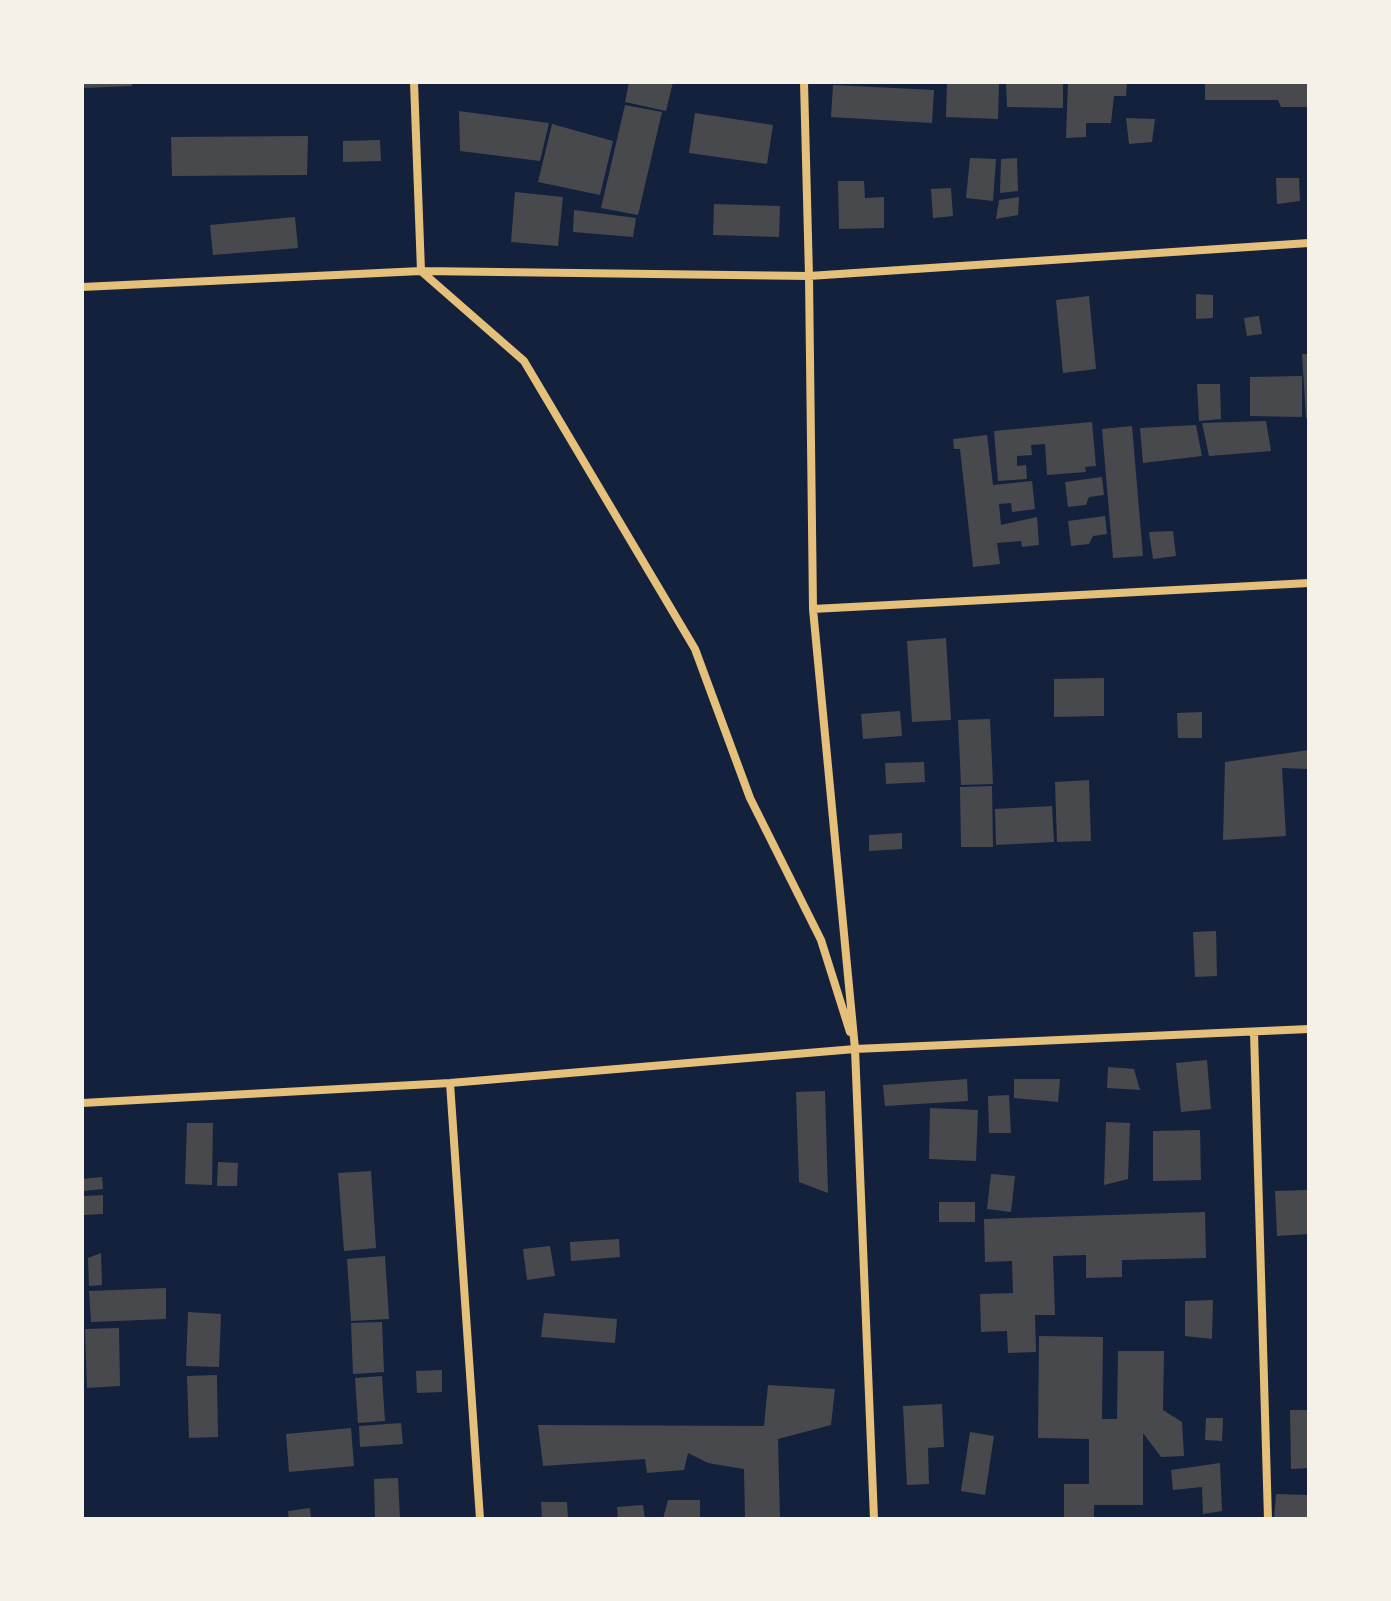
<!DOCTYPE html>
<html>
<head>
<meta charset="utf-8">
<style>
  body { margin:0 }
  #map { position:relative; width:1391px; height:1601px; overflow:hidden; background:#14213d; font-family:Poppins,sans-serif }
  canvas { display:block }
  .frame { position:absolute; inset:0; border:84px solid #f6f1e7; pointer-events:none }
</style>
</head>
<body>
<div id="map">
<canvas width="1391" height="1601"></canvas>
<div class="frame"></div>
</div>
<script>
const c = document.querySelector('canvas').getContext('2d');
c.lineJoin = 'round';
function paint(path, color) {
  c.fillStyle = color;
  c.fill(path, 'evenodd');
}
function strokePath(path, color, width, dash) {
  c.strokeStyle = color;
  c.lineWidth = width;
  c.lineCap = dash ? 'butt' : 'round';
  c.setLineDash(dash || []);
  c.stroke(path);
}
const building = new Path2D(`
  M82,82H132V86L82,88Z
  M629,82H673L666,111L625,102Z
  M1006,82H1063V108L1007,107Z
  M1068,82H1127L1126,96H1114L1111,123H1086V137L1066,138Z
  M1205,82H1309V107H1281L1278,100H1205Z
  M947,83L999,84L998,119L946,117Z
  M833,85L934,90L932,123L831,117Z
  M625,105L662,112L638,215L601,208Z
  M459,111L549,123L540,161L460,151Z
  M695,113L773,125L767,164L689,153Z
  M1126,118L1155,119L1152,142L1129,144Z
  M552,124L613,141L600,195L538,182Z
  M308,136L307,175L172,176L171,137Z
  M380,140L381,161L343,162V141Z
  M970,158L996,159L993,201L966,198Z
  M1017,158L1018,191L1000,193L1001,159Z
  M1276,178H1299L1300,201L1277,204Z
  M838,181H864L865,198L884,197V228L839,229Z
  M951,188L953,216L933,218L931,189Z
  M515,192L563,197L558,246L511,242Z
  M1019,197L1018,215L996,219L999,200Z
  M714,204L780,206L779,237L713,235Z
  M574,210L636,218L633,237L573,232Z
  M295,217L298,248L213,255L210,225Z
  M1196,294L1213,295V318L1196,319Z
  M1089,296L1096,369L1063,373L1056,300Z
  M1259,316L1262,334L1247,336L1244,318Z
  M1302,354H1309V418H1306Z
  M1302,376V417L1250,416V377Z
  M1197,384H1220L1221,419L1199,421Z
  M1266,421L1271,451L1209,456L1202,423Z
  M1092,422L1096,466L1085,467L1086,472L1047,475L1045,444L1031,445L1032,455L1017,456V466L1026,465L1027,479L998,481L994,431Z
  M1196,425L1202,456L1143,463L1140,428Z
  M1132,426L1143,556L1113,558L1102,429Z
  M987,435L993,485L1032,481L1035,509L1012,512L1011,503L999,504L1001,525L1037,517L1039,545L1022,547L1021,541L997,543L1000,564L973,567L960,449H954L953,439Z
  M1102,477L1104,495L1089,497L1086,505L1068,507L1065,482Z
  M1105,516L1107,534L1093,536L1089,544L1071,546L1068,521Z
  M1173,531L1176,556L1153,559L1149,532Z
  M946,638L951,720L912,722L907,641Z
  M1104,678V716L1054,717V679Z
  M900,711L902,736L863,739L861,714Z
  M1202,712V738H1178L1177,713Z
  M990,719L993,784L961,785L958,720Z
  M1309,750V769L1282,768L1286,836L1223,840L1225,762Z
  M924,762L925,782L886,784L885,763Z
  M1089,780L1091,841L1057,842L1055,782Z
  M992,786L993,847H961L960,787Z
  M1052,806L1054,842L996,845L995,809Z
  M902,833V849L869,851V835Z
  M1216,931L1217,976L1195,977L1193,932Z
  M1207,1060L1211,1109L1181,1112L1176,1063Z
  M1108,1067L1134,1069L1140,1090L1107,1088Z
  M967,1079L968,1101L885,1106L883,1085Z
  M1014,1079H1060L1058,1102L1014,1098Z
  M825,1091L828,1193L799,1182L796,1092Z
  M1009,1095L1011,1133H989L988,1096Z
  M930,1108L978,1110L976,1161L929,1159Z
  M1106,1122L1130,1123L1128,1179L1104,1185Z
  M187,1123H213L212,1185L185,1184Z
  M1200,1130L1201,1180L1153,1181V1131Z
  M218,1162L238,1163L237,1186H217Z
  M371,1171L376,1248L344,1251L338,1173Z
  M991,1174L1015,1176L1011,1212L987,1209Z
  M102,1177L103,1189L83,1191L82,1179Z
  M1309,1190V1234L1277,1236L1275,1191Z
  M103,1195V1214L84,1215V1196Z
  M939,1202H975V1222H939Z
  M1205,1212L1206,1258L1122,1260V1277L1086,1278V1255L1053,1256L1055,1315H1035L1036,1352L1008,1353L1007,1331L981,1332L980,1294L1013,1293L1012,1261L985,1262L984,1219Z
  M619,1239L620,1257L571,1261L570,1242Z
  M550,1246L555,1276L527,1280L523,1249Z
  M101,1253L102,1285L89,1286L88,1258Z
  M385,1256L389,1319L351,1321L347,1259Z
  M166,1288V1319L91,1322L89,1291Z
  M1213,1300L1212,1339L1185,1336V1301Z
  M188,1312L221,1314L219,1367L186,1366Z
  M544,1313L617,1319L615,1343L541,1337Z
  M382,1322L384,1372L353,1374L351,1323Z
  M119,1328L120,1386L87,1388L85,1329Z
  M1039,1336L1103,1337L1102,1419H1117L1118,1351H1164L1163,1410L1182,1422L1184,1456L1161,1457L1143,1433V1505H1094V1519H1064V1484H1089V1439L1038,1438Z
  M442,1370V1392L417,1393L416,1371Z
  M217,1375L218,1437L189,1438L187,1376Z
  M382,1376L385,1421L358,1423L355,1378Z
  M768,1385L835,1389L831,1425L778,1439L780,1519H745L744,1469L708,1463L688,1453L684,1470L647,1473L645,1459L543,1466L538,1425L764,1426Z
  M942,1404L944,1447L928,1448L929,1484L907,1485L903,1406Z
  M1290,1410H1309V1468L1291,1469Z
  M1206,1418H1223L1222,1441L1205,1440Z
  M401,1423L403,1444L360,1447L359,1426Z
  M351,1428L354,1466L289,1472L286,1434Z
  M970,1432L994,1436L985,1495L961,1491Z
  M1220,1463L1222,1511L1203,1514L1202,1487L1173,1490L1171,1470Z
  M398,1478L400,1519H375L374,1479Z
  M1276,1494L1309,1495V1519H1274Z
  M668,1500H700V1519H663Z
  M541,1502H567L568,1519H542Z
  M643,1505L645,1519H618L617,1507Z
  M310,1508L311,1519H289L288,1511Z`);
const minor = new Path2D(`
  M414,82L421,271L524,361L695,649L750,798L821,940L850,1032
  M804,82L809,276L813,609L855,1049L874,1519
  M82,287L421,271L809,276L1309,243
  M813,609L1309,583
  M1254,1032L1268,1519
  M450,1083L480,1519
  M82,1103L450,1083L855,1049L1309,1029`);
paint(building, '#48494c');
strokePath(minor, '#e5c07b', 8);
</script>
</body>
</html>
